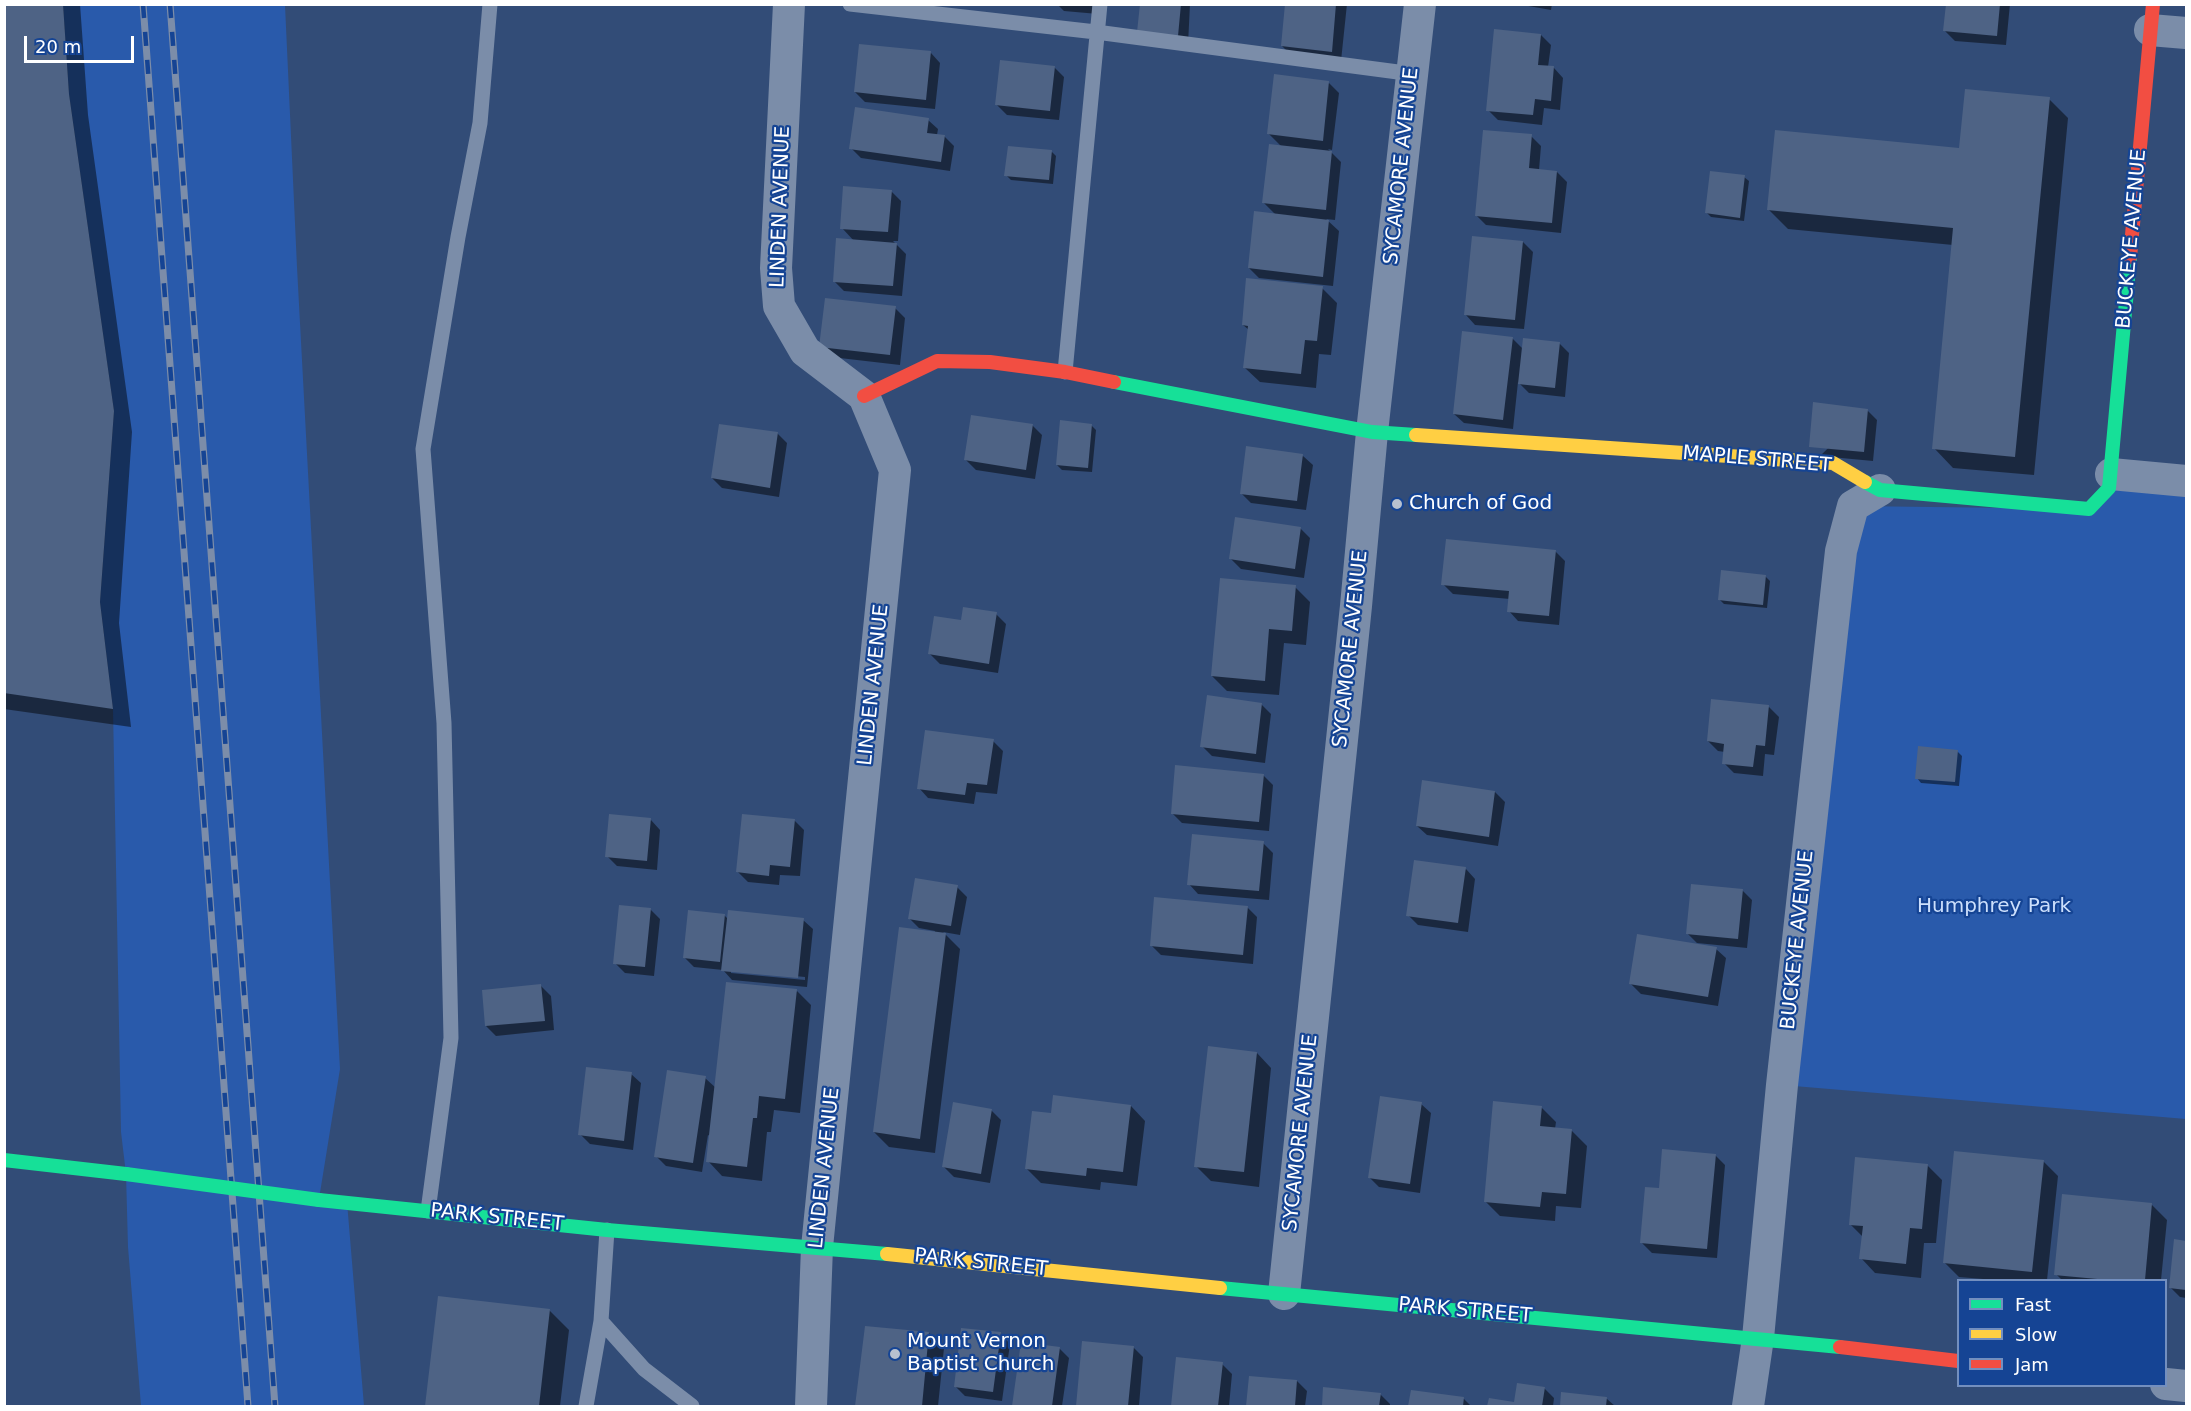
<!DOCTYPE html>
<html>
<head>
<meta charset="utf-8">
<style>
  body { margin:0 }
  #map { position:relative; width:2191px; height:1411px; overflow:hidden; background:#324c77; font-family:"DejaVu Sans",sans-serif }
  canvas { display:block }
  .frame { position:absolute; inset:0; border:6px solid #fff; pointer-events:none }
  .legend { position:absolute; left:1957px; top:1279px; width:210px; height:108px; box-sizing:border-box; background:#154494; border:2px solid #738fbf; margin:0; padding:8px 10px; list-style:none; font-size:18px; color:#fff }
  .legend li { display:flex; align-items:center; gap:12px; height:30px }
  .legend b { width:30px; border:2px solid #738fbf }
  .scale { position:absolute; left:24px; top:36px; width:110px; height:27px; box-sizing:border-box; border:3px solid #fff; border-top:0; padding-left:8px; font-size:18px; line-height:21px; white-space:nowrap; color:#fff; -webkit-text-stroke:4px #154494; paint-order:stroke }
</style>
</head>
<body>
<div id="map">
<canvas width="2191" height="1411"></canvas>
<div class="frame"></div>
<ul class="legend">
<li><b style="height:8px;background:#16e098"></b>Fast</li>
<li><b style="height:8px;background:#ffcf43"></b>Slow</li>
<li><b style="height:8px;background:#f24e42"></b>Jam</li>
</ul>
<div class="scale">20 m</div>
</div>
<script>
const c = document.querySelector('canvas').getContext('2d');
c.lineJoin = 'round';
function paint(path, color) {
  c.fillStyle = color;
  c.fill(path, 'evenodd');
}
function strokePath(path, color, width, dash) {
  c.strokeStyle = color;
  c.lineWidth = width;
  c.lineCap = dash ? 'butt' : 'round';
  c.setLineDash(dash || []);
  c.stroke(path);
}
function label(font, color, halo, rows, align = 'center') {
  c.font = font + ' "DejaVu Sans",sans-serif';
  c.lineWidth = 4.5;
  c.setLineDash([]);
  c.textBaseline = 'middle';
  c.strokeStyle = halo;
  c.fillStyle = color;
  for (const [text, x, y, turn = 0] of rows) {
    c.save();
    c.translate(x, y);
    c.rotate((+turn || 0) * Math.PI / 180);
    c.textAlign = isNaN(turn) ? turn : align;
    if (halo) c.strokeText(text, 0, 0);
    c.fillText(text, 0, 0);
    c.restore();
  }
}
const green = new Path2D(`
  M63,5H285L297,267L340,1069L319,1199L347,1202L364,1406H141L128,1247L126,1174L121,1132L113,709L100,602L114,411L69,94Z
  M2186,481V1119L1782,1085L1853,506L2089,509L2109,488Z`);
const shadow = new Path2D(`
  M4,4H80L88,115L132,432L119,623L131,727L4,709Z
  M1057,4H1099L1098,14L1064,11Z
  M1141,4H1190L1188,45Z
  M1286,4H1347L1341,61L1292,56L1282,46Z
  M1517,4H1552L1551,10Z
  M1948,4H2010L2006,45L1955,41L1945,31Z
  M1541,35L1551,45L1548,67L1554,68L1563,78L1560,110L1544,108L1542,125L1498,120L1488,110Z
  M931,53L940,63L935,109L865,102L855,92Z
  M1054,67L1064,77L1059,120L1007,115L997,105Z
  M1329,83L1339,93L1332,150L1328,149L1341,162L1335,220L1326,219L1339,231L1333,286L1259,278L1249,268L1276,215L1264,203L1282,147L1269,134Z
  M2049,99L2068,118L2034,475L1953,468L1934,448L1953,245L1788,229L1768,209L1961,149Z
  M928,120L938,129L937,135L944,136L954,146L950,171L861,158L851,148Z
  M1531,136L1541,146L1539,170L1557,172L1567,182L1561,233L1486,225L1476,215Z
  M1052,152L1056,156L1053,184L1011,180L1006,175Z
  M1744,177L1749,181L1744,221L1711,217L1707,213Z
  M891,191L901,201L898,241H893L906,254L902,296L844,291L834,281L854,241L842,228Z
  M1523,242L1533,252L1524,329L1475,325L1466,315Z
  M1322,288L1337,303L1331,355L1319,354L1316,388L1260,382L1245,368L1249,330L1243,325Z
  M895,308L905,318L900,365L831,357L821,347Z
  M1512,338L1523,349L1559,343L1569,353L1565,397L1529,393L1518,382L1513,429L1464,423L1454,414Z
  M1867,410L1877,420L1873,461L1820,456Z
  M1032,425L1042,435L1035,479L976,470L966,460Z
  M1091,425L1096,430L1092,472L1062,470L1057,465Z
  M777,433L787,443L779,497L722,488L712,478Z
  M1303,456L1313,465L1306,510L1251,503L1241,493Z
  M1300,528L1310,538L1304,578L1241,569L1231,559Z
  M1555,551L1565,561L1559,625L1518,621L1509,611L1510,599L1453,594L1443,584Z
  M1765,576L1770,581L1767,608L1724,604L1719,599Z
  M1295,587L1310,602L1306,645L1284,643L1279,695L1227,691L1212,676Z
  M996,614L1006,624L998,673L940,664L930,654L962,622Z
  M1261,704L1271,714L1265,763L1212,756L1202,746Z
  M1769,707L1779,717L1774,755L1765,754L1763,776L1734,773L1724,763L1725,752L1718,751L1708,741Z
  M993,741L1003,751L997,794L976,792L974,804L928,798L919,788Z
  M1957,751L1962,756L1959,786L1921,783L1917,778Z
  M1263,775L1273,785L1269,831L1182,823L1172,813Z
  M1495,792L1505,802L1498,846L1427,835L1417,826Z
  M651,820L660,830L657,870L617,866L607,856Z
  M794,820L804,830L800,876L780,875L779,885L748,882L738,872Z
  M1263,843L1273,853L1269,900L1198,894L1189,884Z
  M1466,869L1475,879L1468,932L1418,925L1408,915Z
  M957,887L967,897L960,935L943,932L960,949L935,1153L889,1147L874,1132L935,931L919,928L909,918Z
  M1742,890L1752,900L1747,948L1697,943L1687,933Z
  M1247,907L1257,917L1253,964L1161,955L1151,945Z
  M650,909L660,919L654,976L625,973L615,963Z
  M724,915L728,919L803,920L813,929L807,987L732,980L723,970L694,967L684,957ZM731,970L805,977V980L731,973Z
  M1716,949L1726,958L1718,1006L1641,994L1631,984Z
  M541,986L551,996L554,1030L496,1036L486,1026Z
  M797,991L811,1005L800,1113L774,1110L771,1132H767L762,1181L722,1176L708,1161L710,1136L708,1135L702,1172L666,1166L656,1156L705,1078L716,1088Z
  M1257,1053L1271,1068L1259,1187L1211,1181L1196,1166Z
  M631,1074L641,1083L633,1150L590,1144L580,1134Z
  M1421,1104L1431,1113L1420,1193L1379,1187L1369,1177Z
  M1131,1106L1145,1121L1137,1186L1101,1182L1100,1190L1041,1183L1026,1168L1052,1115Z
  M1541,1107L1556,1122L1555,1129L1572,1131L1587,1146L1581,1208L1556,1206L1555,1221L1500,1216L1485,1201Z
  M991,1110L1001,1120L990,1183L954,1177L944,1167Z
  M1715,1155L1725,1165L1717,1258L1652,1253L1642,1243L1660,1189Z
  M2043,1161L2058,1176L2047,1280H1995L1959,1277L1944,1262Z
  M1927,1165L1942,1180L1936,1243H1924L1921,1278L1875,1273L1861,1258L1863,1237L1850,1224Z
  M2152,1205L2167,1220L2161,1280H2062L2056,1274Z
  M2176,1241L2186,1242V1298L2180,1297L2170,1287Z
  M439,1298L549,1310L569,1330L560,1406H427Z
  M866,1327L929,1333L944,1348L938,1406H857Z
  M1001,1334L1010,1344L1002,1401L965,1396L955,1386Z
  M1023,1343L1059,1348L1069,1358L1062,1406H1014Z
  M1084,1343L1133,1347L1143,1357L1139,1406H1078Z
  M1177,1359L1222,1364L1232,1374L1229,1406H1172Z
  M1250,1377L1297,1381L1307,1391L1305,1406H1248Z
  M1325,1388L1380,1394L1390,1404V1406H1323Z
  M1544,1388L1554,1398L1553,1406H1489L1490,1400L1515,1403Z
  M1412,1391L1464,1399L1471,1406H1410Z
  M1563,1394L1607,1399L1615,1406H1561Z`);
const building = new Path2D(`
  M4,4H63L69,94L114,411L100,602L113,709L4,693Z
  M1140,4H1181L1178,36L1137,32Z
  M1285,4H1336L1332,52L1281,46Z
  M1946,4H2000L1997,36L1943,31Z
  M1494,29L1541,34L1538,65L1554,66L1551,101L1535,99L1533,115L1486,111Z
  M859,44L931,51L926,100L854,92Z
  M1000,60L1055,66L1050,111L995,105Z
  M1274,74L1329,81L1323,141L1267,134Z
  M1965,89L2050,97L2015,457L1932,449L1953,228L1767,210L1775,130L1959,148Z
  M855,107L929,118L927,133L945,135L941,162L849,149Z
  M1483,130L1532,134L1529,168L1557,171L1552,223L1475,216Z
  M1269,144L1332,151L1326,210L1262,203Z
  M1008,146L1052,150L1049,180L1004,176Z
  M1710,171L1745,175L1740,218L1705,213Z
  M843,186L892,190L888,232L840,229Z
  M1254,211L1329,220L1323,277L1248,268Z
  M1472,236L1523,241L1515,320L1464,315Z
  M836,238L897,243L893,286L833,282Z
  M1246,278L1323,286L1317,341L1305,340L1301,374L1243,368L1248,326L1242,325Z
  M825,298L896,306L890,355L819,347Z
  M1462,331L1513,337L1503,420L1453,414Z
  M1523,338L1560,342L1555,388L1518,384Z
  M1813,402L1868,409L1864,452L1809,447Z
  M971,415L1033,424L1026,470L964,460Z
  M1060,420L1092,424L1088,468L1056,465Z
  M719,424L778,432L770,488L711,478Z
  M1246,446L1303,454L1297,501L1240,494Z
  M1235,517L1301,527L1295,569L1229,559Z
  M1446,539L1556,550L1549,616L1507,612L1509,591L1441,585Z
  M1721,570L1766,575L1763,605L1718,600Z
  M1220,578L1296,585L1292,631L1269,629L1265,681L1211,676Z
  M963,607L997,612L989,664L928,654L934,616L961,620Z
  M1207,695L1262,703L1256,754L1200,747Z
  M1711,699L1769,705L1765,746L1756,745L1753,767L1722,764L1724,744L1707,741Z
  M925,730L994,739L987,785L967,783L965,795L917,789Z
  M1918,746L1958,750L1955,782L1915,779Z
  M1175,765L1264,774L1259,822L1171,814Z
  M1422,780L1495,791L1489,837L1416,826Z
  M609,814L651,818L647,861L605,857Z
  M742,814L795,819L790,867L770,865L769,876L736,872Z
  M1192,834L1264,841L1259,891L1187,885Z
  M1414,860L1466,867L1458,923L1406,916Z
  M915,878L958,885L951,926L908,919Z
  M1691,884L1743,889L1738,939L1686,934Z
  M1154,897L1248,906L1243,955L1150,946Z
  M619,905L651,908L645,967L613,964Z
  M688,910L725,914L720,962L683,958Z
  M728,910L804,918L798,978L721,971Z
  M899,927L946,933L920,1139L873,1132Z
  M1637,934L1717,947L1708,997L1629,984Z
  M726,982L797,989L785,1099L759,1096L757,1118H753L747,1167L706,1162Z
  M541,984L545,1021L485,1026L482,990Z
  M1208,1046L1257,1052L1244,1172L1194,1167Z
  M586,1067L632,1072L624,1141L578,1135Z
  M667,1070L706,1076L693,1163L654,1157Z
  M1053,1095L1131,1105L1123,1172L1087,1168L1086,1176L1025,1169L1032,1111L1051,1113Z
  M1380,1096L1422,1102L1410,1184L1368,1178Z
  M1493,1101L1542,1106L1540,1126L1572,1129L1566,1194L1542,1192L1540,1207L1484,1202Z
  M953,1102L992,1109L981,1174L942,1167Z
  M1662,1149L1716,1154L1707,1249L1640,1243L1645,1187L1659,1188Z
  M1954,1151L2044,1160L2032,1272L1943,1263Z
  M1855,1157L1928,1164L1922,1229L1910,1228L1906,1264L1859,1259L1863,1226L1849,1225Z
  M2062,1194L2152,1203L2145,1280H2108L2054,1275Z
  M2174,1239L2186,1241V1290L2169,1288Z
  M438,1296L550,1309L539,1406H425Z
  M865,1326L929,1332L922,1406H855Z
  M961,1328L1001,1332L993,1392L954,1387Z
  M1082,1341L1134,1346L1128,1406H1076Z
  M1021,1342L1060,1347L1052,1406H1012Z
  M1176,1357L1223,1362L1218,1406H1171Z
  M1249,1376L1297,1380L1295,1406H1246Z
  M1517,1383L1545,1387L1542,1406H1487L1489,1398L1514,1402Z
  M1323,1387L1381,1393L1379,1406H1322Z
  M1411,1390L1464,1397L1463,1406H1408Z
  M1561,1392L1607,1397L1606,1406H1560Z`);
const lane = new Path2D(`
  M850,4L1096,32L1413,74
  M1065,372L1100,4
  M428,1211L451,1038L444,723L423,449L458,237L480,123L490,4
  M607,1230L601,1321L644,1369L692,1406
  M586,1406L601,1321`);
const street = new Path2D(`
  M789,4L776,268L779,306L805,351L864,396L895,470L817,1247L811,1406
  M2150,30L2186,33
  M2111,474L2186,481
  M1284,1294L1356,606L1372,432L1420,4
  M2166,1384L2186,1386
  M1748,1406L1758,1338L1782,1085L1841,551L1853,506L1880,490`);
const fast = new Path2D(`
  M1114,382L1372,432L1416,435
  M1865,482L1880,490L2089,509L2109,488L2130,257
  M4,1160L126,1174
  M319,1200L607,1230L887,1254
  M1220,1288L1840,1347`);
const slow = new Path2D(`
  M1416,435L1833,463L1865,482
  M887,1254L1220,1288`);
const jam = new Path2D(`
  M2130,257L2153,4
  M864,396L937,361L990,362L1065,372L1114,382
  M1840,1347L1958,1361`);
const rail = new Path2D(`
  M143,4L248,1406
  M170,4L275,1406`);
const fastBridge = new Path2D(`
  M126,1174L319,1200`);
const markers = [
  [1397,504,6,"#b7c0cf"],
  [895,1354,6,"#b7c0cf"]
];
const streetNames = [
  ["SYCAMORE AVENUE",1402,166,-84],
  ["LINDEN AVENUE",781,207,-88],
  ["BUCKEYE AVENUE",2132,239,-85],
  ["MAPLE STREET",1757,460,5],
  ["SYCAMORE AVENUE",1351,649,-84],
  ["LINDEN AVENUE",874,685,-84],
  ["BUCKEYE AVENUE",1798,940,-84],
  ["SYCAMORE AVENUE",1301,1133,-84],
  ["LINDEN AVENUE",825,1168,-84],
  ["PARK STREET",497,1218,6],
  ["PARK STREET",981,1263,6],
  ["PARK STREET",1465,1311,5]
];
const poiNames = [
  ["Church of God",1409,504],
  ["Mount Vernon",907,1342],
  ["Baptist Church",907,1365]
];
const parkNames = [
  ["Humphrey Park",1994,907]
];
paint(green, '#295aab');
paint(shadow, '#0007');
paint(building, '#4e6385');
strokePath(lane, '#7b8da9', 15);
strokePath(street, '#7b8da9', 32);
strokePath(fast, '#16e098', 14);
strokePath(slow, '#ffcf43', 14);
strokePath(jam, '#f24e42', 14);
strokePath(rail, '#7c8da9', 7);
strokePath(rail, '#154494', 4.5, [14]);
strokePath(fastBridge, '#16e098', 14);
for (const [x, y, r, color] of markers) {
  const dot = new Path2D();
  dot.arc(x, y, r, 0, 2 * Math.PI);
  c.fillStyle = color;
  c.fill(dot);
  strokePath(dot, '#154494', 2);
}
label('20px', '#fff', '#154494', streetNames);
label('20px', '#fff', '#154494', poiNames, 'left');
label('20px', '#ccdffc', '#154494', parkNames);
</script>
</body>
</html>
